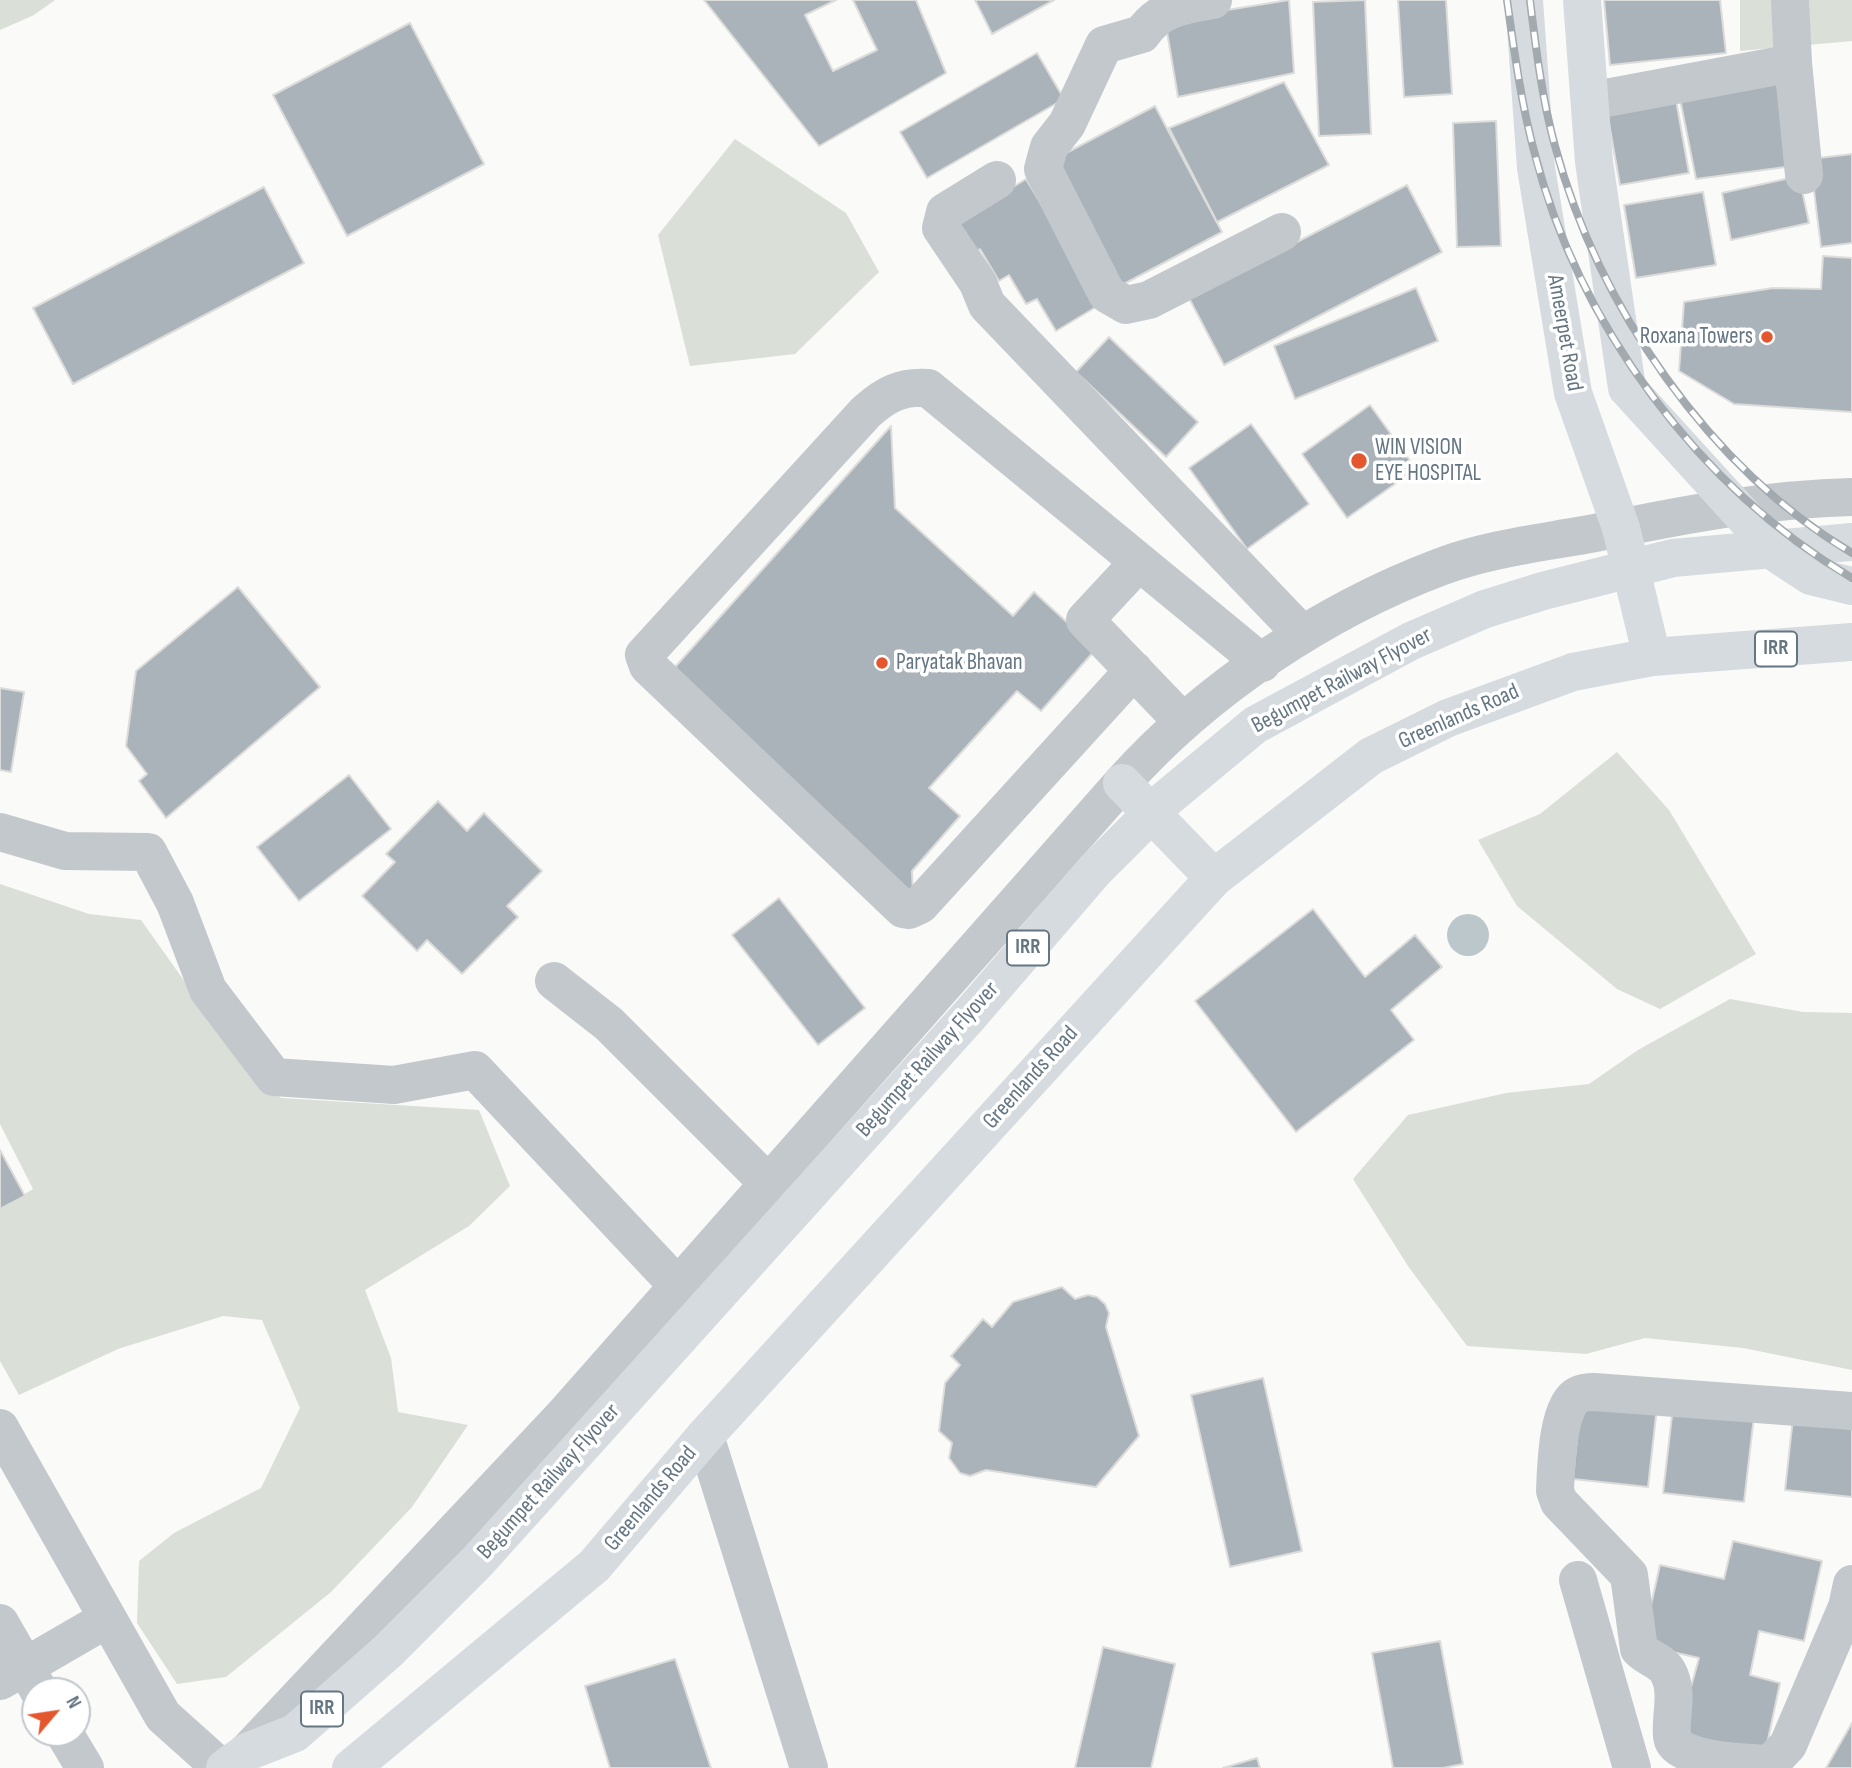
<!DOCTYPE html>
<html>
<head>
<meta charset="utf-8">
<style>
  body { margin:0 }
  #map { position:relative; width:1852px; height:1768px; overflow:hidden; background:#fafaf8; font-family:"Sofia Sans Condensed",sans-serif }
  canvas { display:block }
  .north { position:absolute; left:21px; top:1677px; width:70px; height:70px; box-sizing:border-box; background:#fff; border:2px solid #c1c8cd; border-radius:50%; rotate:61deg; font-size:19px; font-weight:700; line-height:28px; text-align:center; color:#657683 }
  .north::after { content:''; display:block; margin:auto; width:24px; height:32px; background:#e4572e; clip-path:polygon(50% 0,100% 100%,50% 72%,0 100%) }
</style>
</head>
<body>
<div id="map">
<canvas width="1852" height="1768"></canvas>
<div class="north">N</div>
</div>
<script>
const c = document.querySelector('canvas').getContext('2d');
c.lineJoin = 'round';
function paint(path, color) {
  c.fillStyle = color;
  c.fill(path, 'evenodd');
}
function strokePath(path, color, width, dash) {
  c.strokeStyle = color;
  c.lineWidth = width;
  c.lineCap = dash ? 'butt' : 'round';
  c.setLineDash(dash || []);
  c.stroke(path);
}
function label(font, color, halo, rows, align = 'center') {
  c.font = font + ' "Sofia Sans Condensed",sans-serif';
  c.lineWidth = 7;
  c.setLineDash([]);
  c.textBaseline = 'middle';
  c.strokeStyle = halo;
  c.fillStyle = color;
  for (const [text, x, y, turn = 0] of rows) {
    c.save();
    c.translate(x, y);
    c.rotate((+turn || 0) * Math.PI / 180);
    c.textAlign = isNaN(turn) ? turn : align;
    if (halo) c.strokeText(text, 0, 0);
    c.fillText(text, 0, 0);
    c.restore();
  }
}
const green = new Path2D(`
  M0,0H55L34,15L0,30Z
  M1740,0H1852V41L1740,51Z
  M735,139L846,213L879,272L795,354L690,366L658,235Z
  M1617,752L1669,810L1756,954L1660,1009L1617,989L1517,906L1478,840L1540,814Z
  M0,884L89,914L141,920L234,1051L281,1098L479,1110L510,1186L469,1226L365,1290L391,1358L398,1412L468,1425L412,1507L331,1592L226,1677L177,1684L137,1623L139,1561L174,1533L261,1488L300,1408L262,1320L223,1316L118,1349L19,1395L0,1361V1209L33,1189L0,1124Z
  M1730,999L1803,1012L1852,1013V1370L1743,1348L1645,1338L1586,1354L1467,1346L1408,1266L1353,1179L1408,1115L1506,1093L1589,1084L1638,1050Z`);
const water = new Path2D(`
  M1447 935a21 21 0 1 1 42 0a21 21 0 1 1-42 0Z`);
const building = new Path2D(`
  M704,0H836L805,15L833,71L877,50L853,0H916L946,73L819,146Z
  M975,0H1054L992,34Z
  M1289,0L1294,73L1178,97L1165,20Z
  M1365,0L1371,134L1319,136L1313,2Z
  M1398,0H1446L1452,94L1404,97Z
  M1604,0H1720L1726,53L1610,65Z
  M410,23L484,164L347,236L273,95Z
  M1037,53L1064,99L927,178L900,132Z
  M1284,82L1329,165L1217,222L1169,128Z
  M1778,82L1793,166L1696,179L1680,99Z
  M1676,100L1689,173L1620,185L1607,112Z
  M1155,106L1222,232L1118,287L1051,161Z
  M1496,121L1501,246L1457,247L1453,123Z
  M1852,154V243L1821,247L1810,159Z
  M1799,176L1809,223L1731,240L1722,193Z
  M1026,179L1101,304L1056,331L1037,299L1026,304L1009,275L999,281L980,249L974,253L956,222Z
  M1407,185L1442,252L1224,365L1189,298Z
  M264,187L304,263L73,384L33,308Z
  M1703,192L1716,265L1636,278L1624,205Z
  M1823,256L1852,258V412L1734,404L1679,371L1684,302L1773,288L1821,289Z
  M1416,288L1438,341L1295,399L1274,346Z
  M1109,337L1198,422L1166,457L1076,372Z
  M1370,405L1416,469L1347,518L1302,454Z
  M1251,424L1309,504L1247,549L1189,468Z
  M891,426L895,508L1013,616L1034,592L1096,649L1041,711L1017,691L929,788L960,816L912,871L913,897L667,676Z
  M238,587L320,687L166,818L139,781L147,774L126,746L136,671Z
  M0,688L24,692L11,772L0,770Z
  M349,775L391,829L299,901L257,847Z
  M438,801L467,831L484,813L542,871L507,906L518,917L462,974L427,940L417,951L362,896L395,862L386,854Z
  M779,898L865,1008L818,1045L732,935Z
  M1313,909L1365,977L1415,935L1442,967L1391,1010L1414,1040L1296,1132L1195,1001Z
  M0,1150L25,1196L0,1209Z
  M1062,1287L1075,1299L1088,1295L1097,1297L1105,1304L1109,1313L1106,1327L1139,1436L1096,1487L986,1470L970,1476L960,1473L949,1458L952,1443L939,1431L945,1383L960,1365L951,1356L983,1319L992,1327L1013,1302Z
  M1263,1378L1302,1551L1230,1567L1191,1395Z
  M1581,1398L1657,1407L1648,1487L1573,1479Z
  M1673,1407L1754,1416L1744,1502L1663,1493Z
  M1793,1418L1852,1424V1497L1785,1490Z
  M1733,1541L1822,1561L1804,1641L1759,1631L1750,1675L1780,1683L1764,1758L1677,1738L1699,1658L1642,1645L1660,1565L1724,1579Z
  M1440,1641L1463,1764L1443,1768H1393L1372,1653Z
  M1103,1647L1175,1664L1151,1768H1075Z
  M675,1659L711,1768H610L585,1686Z
  M1852,1723V1768H1826Z
  M1257,1758L1260,1768H1223Z`);
const minor = new Path2D(`
  M1213,0C1184,5 1159,8 1142,34L1104,45L1067,124L1049,147L1043,169L1107,294L1126,305L1149,300L1282,232
  M1790,0L1793,63
  M1590,101L1793,63L1804,175
  M997,180L945,212L941,228L978,283L987,305L1302,634
  M1138,563L1085,620L1183,722
  M1134,670L920,905L909,910L903,909L648,666L644,655L866,412C886,394 902,386 928,388L1262,663
  M0,832L65,851L148,852L175,903L208,990L274,1077L394,1085L475,1070L678,1286
  M554,981L609,1024L768,1183
  M1852,1411L1594,1392C1590,1392 1582,1393 1578,1395C1557,1405 1556,1469 1555,1491L1559,1502L1629,1575L1639,1649C1647,1658 1662,1661 1668,1672C1679,1692 1670,1715 1672,1736C1674,1762 1750,1763 1770,1764L1788,1745L1847,1607L1852,1584
  M0,1428L163,1716L221,1768
  M705,1436L809,1768
  M1578,1580L1632,1768
  M0,1623L39,1691
  M0,1681L107,1619
  M64,1733L85,1768
  M247,1752L564,1415L1122,783C1205,690 1323,611 1440,567C1493,547 1550,542 1605,531C1687,514 1768,499 1852,497`);
const major = new Path2D(`
  M1524,0L1536,168L1573,393L1621,528L1652,657
  M1582,0L1594,162L1627,388L1779,555L1811,576L1852,586
  M1122,783L1214,878
  M225,1768L247,1752L295,1733L388,1651L477,1562L969,1016L1094,871L1166,799L1255,725L1411,641L1485,609L1543,591L1673,558L1852,542
  M351,1768L594,1566L705,1436L1214,878L1371,756L1448,718L1573,672L1652,657L1852,642`);
const rail = new Path2D(`
  M1507,0C1514,50 1521,102 1534,151C1578,324 1699,488 1852,578
  M1530,0C1536,49 1542,99 1555,146C1598,306 1709,468 1852,553`);
const markers = [
  [1767,337,7,"#e4572e"],
  [1359,461,9,"#e4572e"],
  [882,663,7,"#e4572e"]
];
const shields = [
  [1776,649,42],
  [1028,948,42],
  [322,1709,42]
];
const shieldNames = [
  ["IRR",1776,649],
  ["IRR",1028,948],
  ["IRR",322,1709]
];
const streetNames = [
  ["Ameerpet Road",1564,333,80],
  ["Begumpet Railway Flyover",1342,681,-28],
  ["Greenlands Road",1459,717,-24],
  ["Begumpet Railway Flyover",928,1060,-48],
  ["Greenlands Road",1031,1078,-48],
  ["Begumpet Railway Flyover",549,1482,-48],
  ["Greenlands Road",651,1499,-50]
];
const poiNames = [
  ["Roxana Towers",1753,337,"right"],
  ["WIN VISION",1375,448],
  ["EYE HOSPITAL",1375,474],
  ["Paryatak Bhavan",896,663]
];
paint(green, '#dadfd7');
paint(water, '#bbc7cb');
paint(building, '#aab3b9');
strokePath(building, '#dcdcda', 2);
strokePath(minor, '#c3c8cc', 38);
strokePath(major, '#d6dbdf', 38);
strokePath(rail, '#a2aab0', 8);
strokePath(rail, '#fff', 5, [16]);
for (const [x, y, r, color] of markers) {
  const dot = new Path2D();
  dot.arc(x, y, r, 0, 2 * Math.PI);
  c.fillStyle = color;
  c.fill(dot);
  strokePath(dot, '#fff', 2.5);
}
for (const [x, y, w] of shields) {
  const box = new Path2D();
  box.roundRect(x - w / 2, y - 17.5, w, 35, 5);
  c.fillStyle = '#fff';
  c.fill(box);
  strokePath(box, '#657683', 2);
}
label('bold 21px', '#657683', null, shieldNames);
label('23px', '#657683', '#fff', streetNames);
label('23px', '#657683', '#fff', poiNames, 'left');
</script>
</body>
</html>
